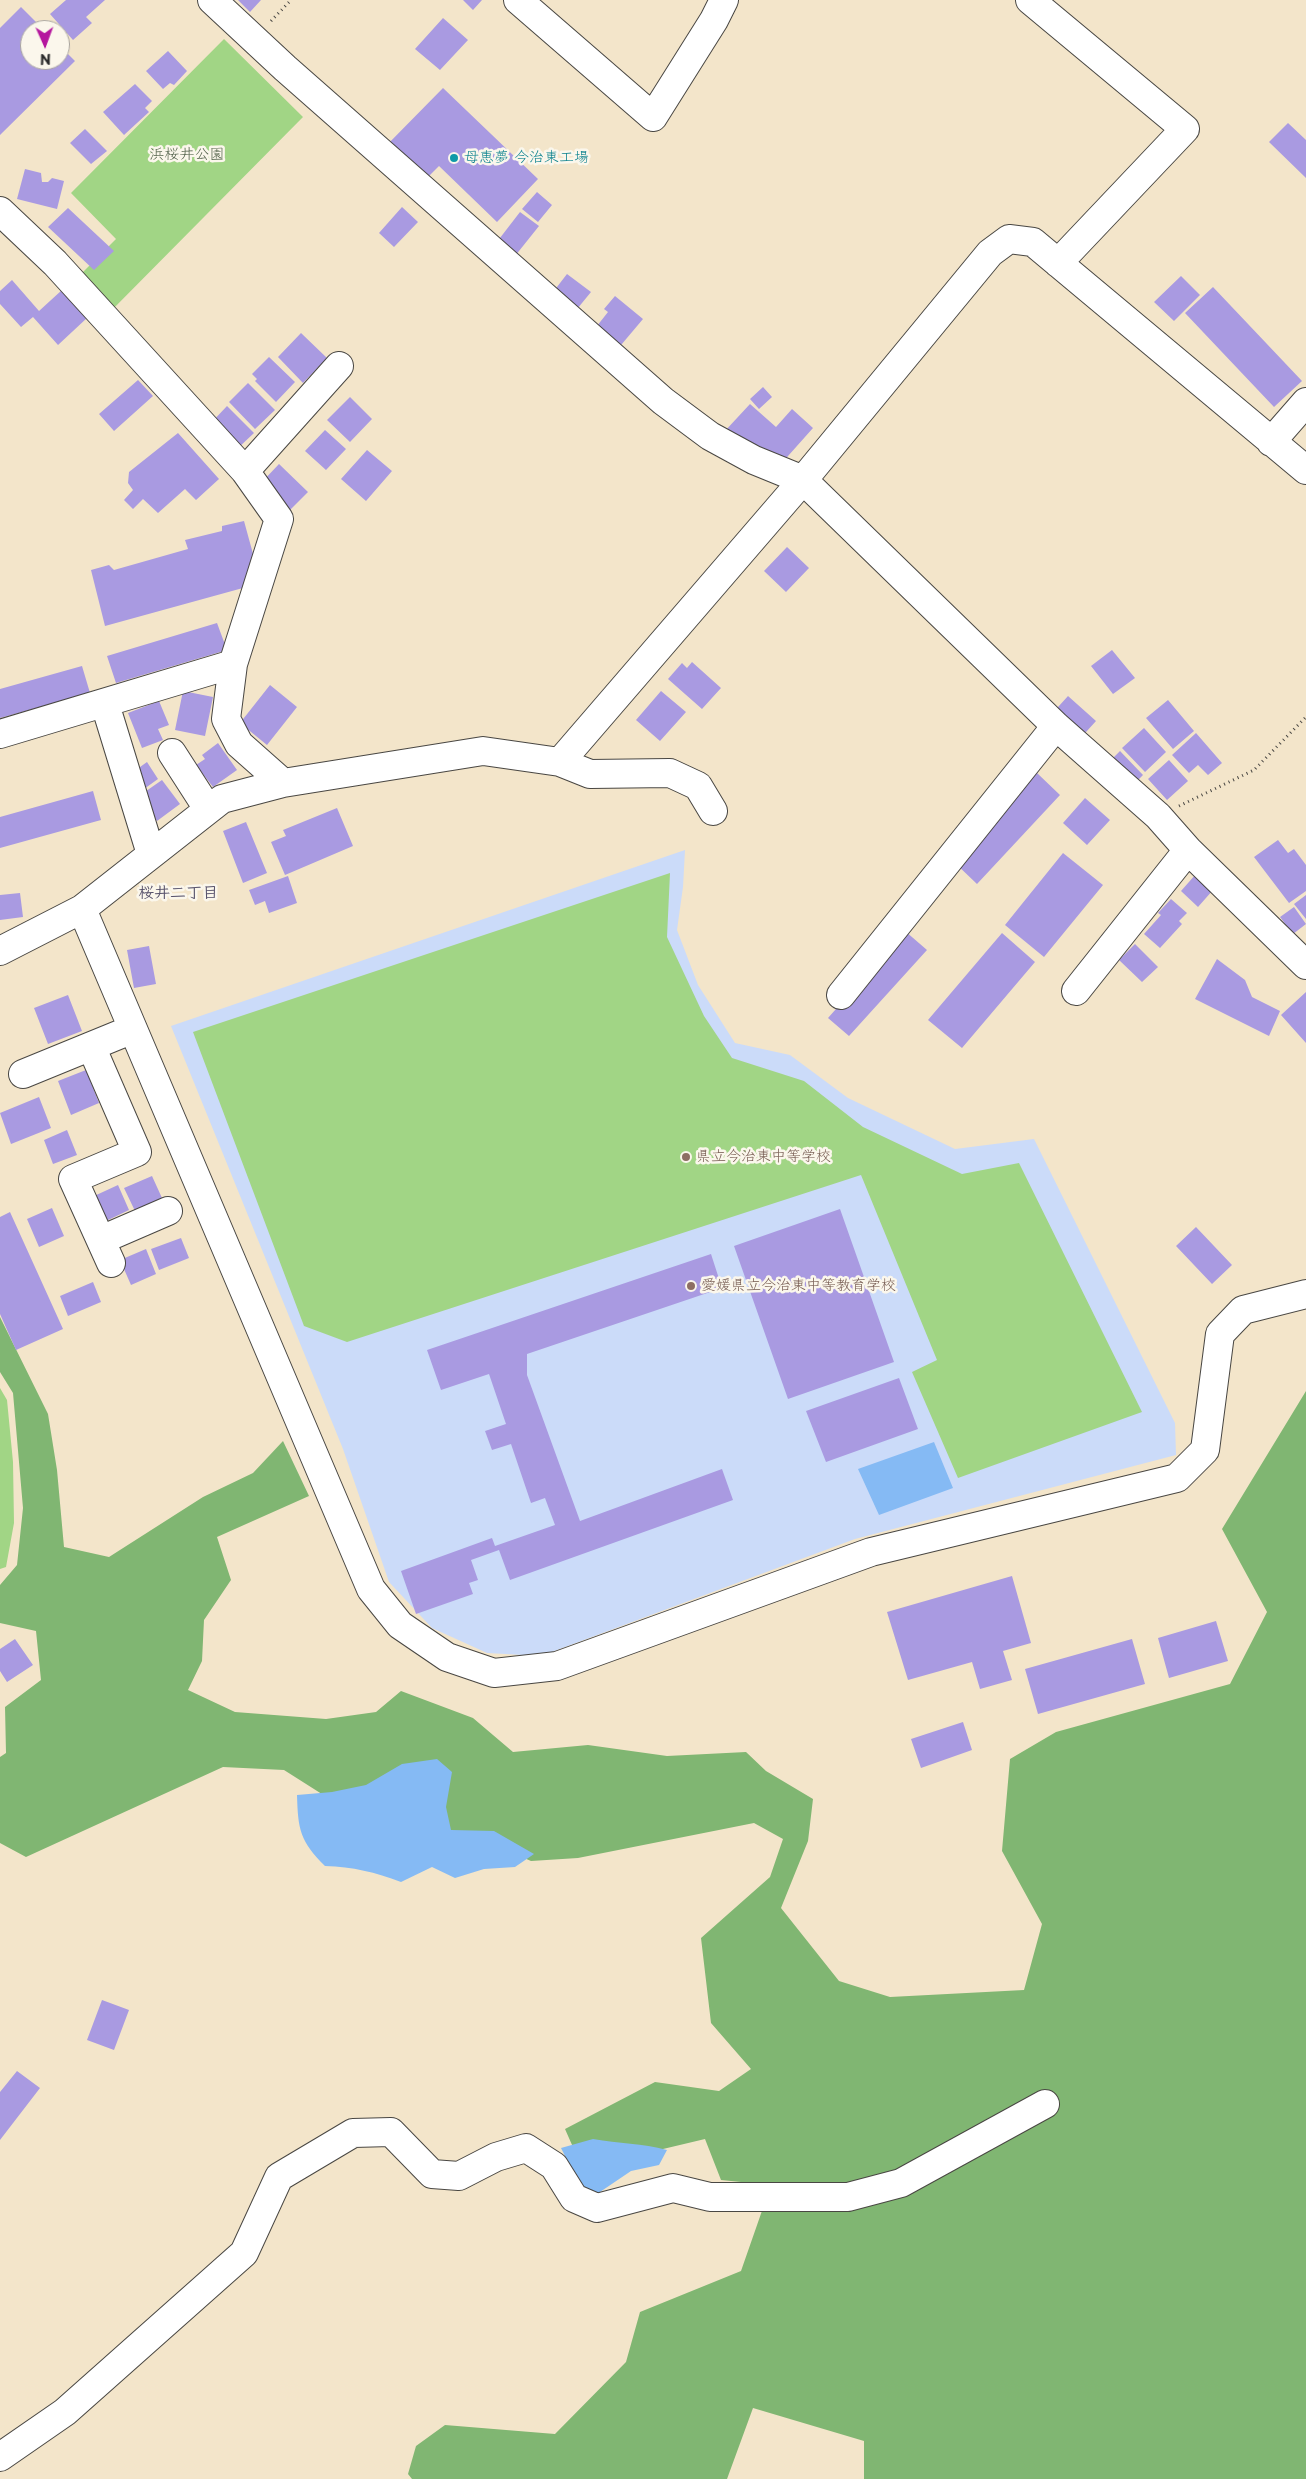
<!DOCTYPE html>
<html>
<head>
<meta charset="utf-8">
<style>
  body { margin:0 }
  #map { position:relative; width:1306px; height:2479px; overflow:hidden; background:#f3e5ca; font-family:"Playpen Sans",sans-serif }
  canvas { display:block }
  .north { position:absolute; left:20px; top:20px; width:50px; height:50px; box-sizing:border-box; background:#fbf7ec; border:1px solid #a8a59f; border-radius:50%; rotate:178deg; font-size:14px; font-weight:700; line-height:20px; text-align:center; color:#2b2b2b }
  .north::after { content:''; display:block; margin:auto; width:18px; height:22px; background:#b5179e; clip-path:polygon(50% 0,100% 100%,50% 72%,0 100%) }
</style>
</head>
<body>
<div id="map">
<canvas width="1306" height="2479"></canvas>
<div class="north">N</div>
</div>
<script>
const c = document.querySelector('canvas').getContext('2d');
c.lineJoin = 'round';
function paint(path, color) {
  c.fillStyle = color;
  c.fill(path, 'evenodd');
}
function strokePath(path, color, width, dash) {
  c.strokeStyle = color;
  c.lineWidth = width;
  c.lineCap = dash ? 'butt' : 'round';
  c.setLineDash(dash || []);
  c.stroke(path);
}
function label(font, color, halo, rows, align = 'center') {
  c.font = font + ' "Playpen Sans","Klee One",sans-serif';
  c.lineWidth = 5;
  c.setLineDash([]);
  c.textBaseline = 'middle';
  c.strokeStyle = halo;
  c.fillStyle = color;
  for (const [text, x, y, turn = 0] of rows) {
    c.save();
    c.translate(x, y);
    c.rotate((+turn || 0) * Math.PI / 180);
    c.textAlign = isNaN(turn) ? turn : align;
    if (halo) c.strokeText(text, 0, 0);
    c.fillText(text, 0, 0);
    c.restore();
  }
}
const built = new Path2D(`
  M685,850L683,887L677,930L698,985L735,1043L790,1055L848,1098L955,1149L1034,1139L1175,1423L1176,1455L855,1539L541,1656L487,1653L432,1628L389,1582L343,1449L171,1026Z`);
const green = new Path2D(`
  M224,39L303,117L106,316L72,283L116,239L71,193Z
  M670,873L667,937L704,1016L732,1058L804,1081L863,1127L962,1174L1019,1163L1142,1412L958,1478L912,1372L937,1360L861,1175L347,1342L304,1326L193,1032Z
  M0,1388L7,1400L13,1462L14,1523L6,1567L0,1569Z`);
const forest = new Path2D(`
  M0,1317L48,1414L57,1470L64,1547L109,1557L203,1497L253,1473L283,1441L309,1496L217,1537L231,1580L204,1620L202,1661L188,1690L235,1712L326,1719L376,1712L401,1691L473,1718L513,1752L588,1745L667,1756L746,1752L766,1771L813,1799L808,1841L781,1908L839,1981L890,1997L1024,1990L1042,1924L1002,1851L1010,1759L1056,1732L1230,1684L1267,1612L1222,1529L1306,1391V2479H864V2441L753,2408L727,2479H412L408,2474L416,2446L445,2425L555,2434L626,2362L640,2312L741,2271L771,2185L721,2180L705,2139L642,2154H576L565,2129L655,2082L719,2091L751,2069L711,2023L701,1938L770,1877L783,1839L754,1823L578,1858L531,1861L492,1844L336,1803L284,1770L223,1767L26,1857L0,1843V1757L6,1753L5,1707L41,1680L36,1631L0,1623V1585L17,1565L23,1508L13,1393L0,1372Z`);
const water = new Path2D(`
  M934,1442L953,1488L879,1515L858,1469Z
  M437,1759L452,1772L446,1807L451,1830L494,1831L534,1854L515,1867L484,1869L455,1878L432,1867L401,1882C375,1872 353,1867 325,1866C300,1841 298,1830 297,1795L332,1792L366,1785L402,1764Z
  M593,2139C619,2144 642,2143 667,2150L659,2165L631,2171L597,2194L581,2188L561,2148Z`);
const building = new Path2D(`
  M66,0H105L86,17L92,23L73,40L50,14Z
  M238,0H261L250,12Z
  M463,0H482L473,10Z
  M21,7L44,30H30V60H60V46L75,61L0,135V28Z
  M443,18L468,40L440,70L415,49Z
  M168,51L187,71L174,85L170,83L163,89L146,71Z
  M135,84L152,101L145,108L149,112L124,135L103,112Z
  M443,88L538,179L497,222L439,166L420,185L383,149Z
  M1288,123L1306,140V178L1269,142Z
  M85,129L107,151L91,164L70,143Z
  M25,169L41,173L42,182H48L52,178L64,181L57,209L17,199Z
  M537,192L552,205L538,222L522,209Z
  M402,207L418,222L394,247L379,233Z
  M68,208L114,251L94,270L48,227Z
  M520,212L539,226L511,261L493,247Z
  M567,274L591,292L573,314L550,296Z
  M1181,276L1200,295L1174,321L1154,302Z
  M12,280L39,311L62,290L87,318L58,345L33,317L21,327L0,304V291Z
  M1213,287L1302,381L1274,407L1185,313Z
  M615,296L643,319L616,351L593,331L608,312L604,309Z
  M301,333L327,358L303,383L278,357Z
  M269,357L295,382L276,402L255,381L257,379L252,374Z
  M138,380L153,396L114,431L99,414Z
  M248,383L275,410L255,429L229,402Z
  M763,387L772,397L759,409L750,399Z
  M350,397L372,419L350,442L327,420Z
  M750,404L776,427L792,409L813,428L780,465L759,447L751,456L724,432Z
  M227,406L254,433L236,450L210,424Z
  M325,430L346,449L326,470L305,451Z
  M178,433L219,479L196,500L185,489L158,513L143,499L133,509L124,500L133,490L128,483L129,472Z
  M367,450L392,471L366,501L341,479Z
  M279,464L308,492L289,511L261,483Z
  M244,521L261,583L105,626L91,570L109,565L114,570L188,549L185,540L222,531V526Z
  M787,547L809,568L786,592L764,571Z
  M217,623L227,650L116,683L107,656Z
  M1112,650L1135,678L1113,694L1091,666Z
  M692,662L721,688L702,709L668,679L682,663L687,668Z
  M82,666L90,693L0,718V689Z
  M270,685L297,707L267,745L240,723Z
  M183,691L213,697L205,736L175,730Z
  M661,691L686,712L660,741L636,720Z
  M1068,696L1096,721L1077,742L1049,717Z
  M1168,700L1194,731L1173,749L1146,718Z
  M159,701L169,725L158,729L163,740L142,748L128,713Z
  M1144,728L1166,752L1145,772L1122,748Z
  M1196,733L1222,763L1208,775L1198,765L1189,773L1172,755Z
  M218,743L237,770L213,787L196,765L205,759L202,755Z
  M1120,751L1143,775L1132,786L1109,762Z
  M1169,760L1188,781L1167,800L1148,779Z
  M147,762L158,779L144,789L133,772Z
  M1037,773L1060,795L977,884L954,862Z
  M162,780L180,804L157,821L139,796Z
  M93,791L101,820L0,848V817Z
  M1085,798L1110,820L1087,845L1063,823Z
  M337,808L353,846L285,875L271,842L286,836L283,830Z
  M246,822L267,873L243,883L223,831Z
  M1278,840L1288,853L1294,849L1306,865V891L1289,903L1254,857Z
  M1063,853L1103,885L1044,957L1005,925Z
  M1196,874L1213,890L1198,907L1181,891Z
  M288,876L297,903L269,913L265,901L255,905L249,890Z
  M20,893L23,917L0,920V895Z
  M1306,895V919L1294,904Z
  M1171,899L1187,913L1179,921L1182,924L1160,948L1144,934L1161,915L1158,913Z
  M1294,907L1306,924L1293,934L1280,917Z
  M905,931L927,950L849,1036L828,1018Z
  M1002,933L1035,962L962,1048L928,1020Z
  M1135,944L1158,967L1142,982L1119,960Z
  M149,946L156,984L134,988L127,950Z
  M1217,959L1245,980L1252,997L1280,1011L1269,1036L1195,999Z
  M1306,992V1043L1281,1015Z
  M68,995L82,1031L48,1044L34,1008Z
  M86,1070L99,1103L71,1115L58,1081Z
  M39,1097L51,1128L11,1144L0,1113Z
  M67,1130L77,1155L53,1164L44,1140Z
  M152,1176L162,1198L135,1211L124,1188Z
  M118,1185L129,1210L104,1222L92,1197Z
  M52,1208L64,1236L39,1247L27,1219Z
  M840,1209L894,1362L788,1399L734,1246Z
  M10,1212L63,1329L16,1350L0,1314V1217Z
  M1196,1227L1232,1265L1212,1284L1176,1246Z
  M181,1238L189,1258L159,1270L151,1249Z
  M146,1249L156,1274L131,1285L120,1260Z
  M711,1254L722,1288L527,1354V1375L580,1521L722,1469L733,1500L510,1580L499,1550L471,1560L478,1580L469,1583L473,1594L416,1614L401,1571L492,1538L495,1546L555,1525L545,1498L531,1503L511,1444L492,1450L485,1431L506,1424L489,1374L441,1390L427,1350Z
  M93,1282L101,1302L68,1316L60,1296Z
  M899,1378L918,1429L826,1462L806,1411Z
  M1012,1576L1031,1643L1003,1651L1012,1680L980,1689L972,1662L908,1680L887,1612Z
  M1216,1621L1228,1661L1169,1678L1158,1638Z
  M15,1639L33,1665L7,1682L0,1671V1649Z
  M1132,1639L1145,1684L1038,1714L1025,1669Z
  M963,1722L972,1750L921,1768L911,1739Z
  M102,2000L129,2010L114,2050L87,2040Z
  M17,2071L40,2088L0,2140V2092Z`);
const path = new Path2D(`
  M271,21L291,0
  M1179,806L1254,770L1306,717`);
const minor = new Path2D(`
  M212,0L285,68L663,401L710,436L754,460L803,480L1056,726L1158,816L1188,850L1306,965
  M518,0L653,117L714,20L724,0
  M1030,0L1185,129L1058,263
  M0,211L55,263L245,471L279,519L233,664L226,719L239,744L283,783
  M1271,442L1306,402
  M245,471L339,366
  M105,704L151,854
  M0,734L233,664
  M172,753L208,809
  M560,762L803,480L990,253L1009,239L1033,242L1306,470
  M82,909L371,1589L400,1625L447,1657L494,1673L557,1666L871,1552L1177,1478L1205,1450L1220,1334L1243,1310L1306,1294
  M0,951L82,909L222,799L283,783L483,751L560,762L590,774L670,773L698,786L713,811
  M1076,991L1188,850
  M841,995L1056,726
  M91,1046L137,1152L73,1179L111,1263
  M23,1074L133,1029
  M101,1240L168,1211
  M0,2457L65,2412L244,2253L279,2177L353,2133L391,2132L432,2174L459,2176L496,2157L526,2148L554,2166L574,2198L597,2208L673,2188L710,2197H848L901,2183L1045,2104`);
const markers = [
  [454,158,5,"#0f9aa8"],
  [686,1157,5,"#8d6e63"],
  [691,1286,5,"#8d6e63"]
];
const parkNames = [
  ["浜桜井公園",187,155]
];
const cultureNames = [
  ["母恵夢 今治東工場",464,158]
];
const educationNames = [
  ["県立今治東中等学校",696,1157],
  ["愛媛県立今治東中等教育学校",701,1286]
];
const neighbourhoodNames = [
  ["桜井二丁目",178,894]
];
paint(built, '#cbdbf9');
paint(green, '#a1d585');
paint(forest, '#80b672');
paint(water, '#85baf4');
paint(building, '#a99ae1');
strokePath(minor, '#494743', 30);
strokePath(path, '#494743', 3, [1, 4]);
strokePath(minor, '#fff', 28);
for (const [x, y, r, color] of markers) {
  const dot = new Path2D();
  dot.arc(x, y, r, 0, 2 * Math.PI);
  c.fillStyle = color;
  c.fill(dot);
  strokePath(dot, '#fbf7ec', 2);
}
label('15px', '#4e5e46', '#fbf7ec', parkNames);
label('15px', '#0d838f', '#fbf7ec', cultureNames, 'left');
label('15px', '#785e54', '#fbf7ec', educationNames, 'left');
label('bold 16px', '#57526b', '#fbf7ec', neighbourhoodNames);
</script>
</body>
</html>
